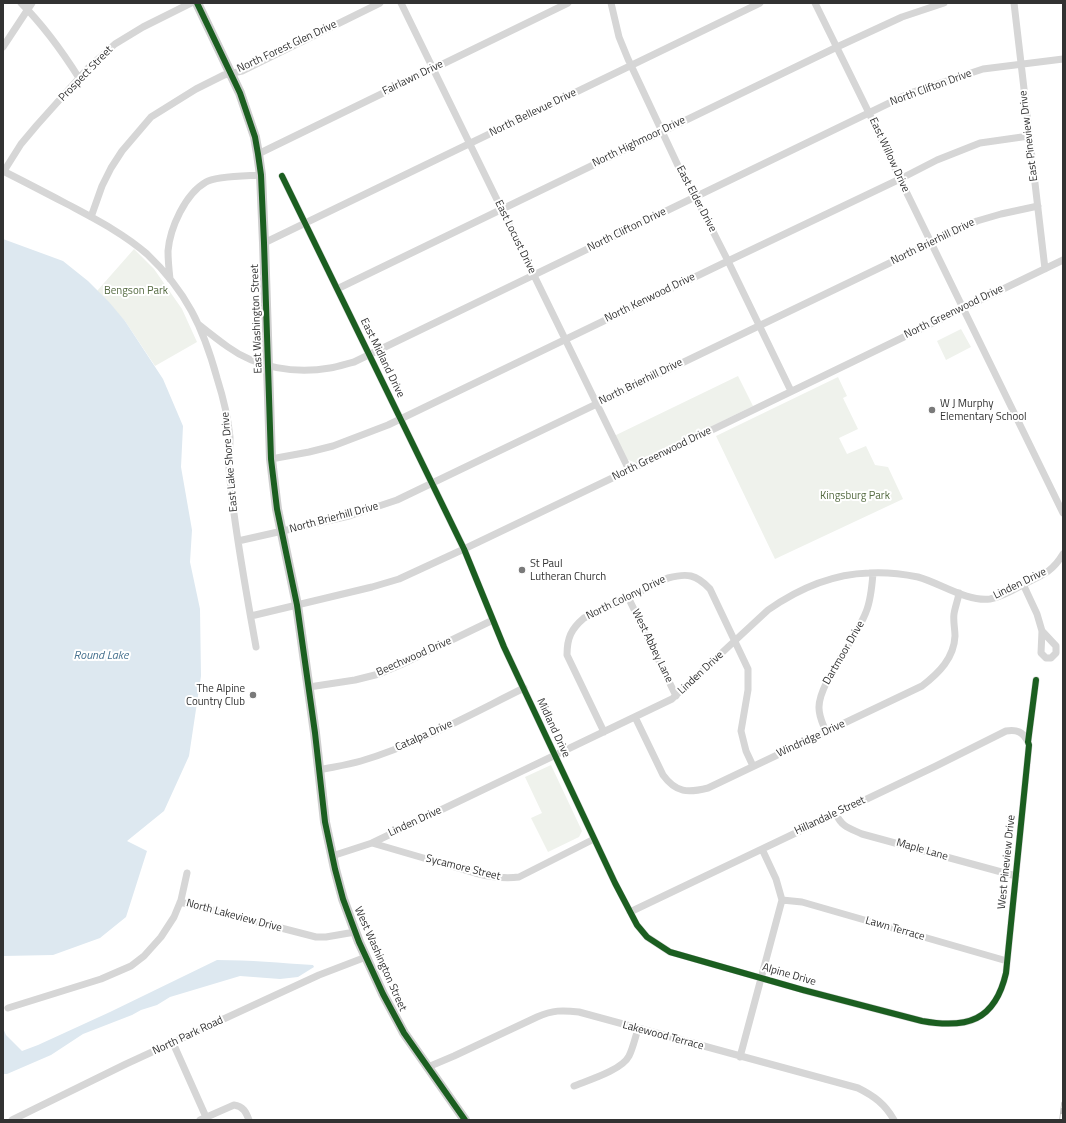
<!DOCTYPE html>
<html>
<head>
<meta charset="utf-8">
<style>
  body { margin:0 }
  #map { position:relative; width:1066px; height:1123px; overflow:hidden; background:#fff; font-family:"Titillium Web",sans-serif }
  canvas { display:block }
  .frame { position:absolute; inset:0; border:4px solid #323232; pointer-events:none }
</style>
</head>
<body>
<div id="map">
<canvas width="1066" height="1123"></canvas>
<div class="frame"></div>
</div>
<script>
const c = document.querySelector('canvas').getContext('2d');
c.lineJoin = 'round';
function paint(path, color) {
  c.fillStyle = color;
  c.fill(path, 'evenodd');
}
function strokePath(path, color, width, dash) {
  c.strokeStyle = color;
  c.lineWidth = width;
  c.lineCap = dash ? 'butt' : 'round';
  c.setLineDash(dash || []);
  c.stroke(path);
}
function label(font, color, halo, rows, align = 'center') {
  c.font = font + ' "Titillium Web",sans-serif';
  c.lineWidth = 4;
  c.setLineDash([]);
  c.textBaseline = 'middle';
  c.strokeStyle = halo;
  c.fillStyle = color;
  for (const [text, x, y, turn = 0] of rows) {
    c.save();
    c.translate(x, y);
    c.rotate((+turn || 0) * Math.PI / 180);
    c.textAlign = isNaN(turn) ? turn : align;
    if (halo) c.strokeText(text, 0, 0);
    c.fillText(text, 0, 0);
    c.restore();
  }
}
const green = new Path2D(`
  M134,249L154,269L182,309L197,342L155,366L125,321L97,291Z
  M961,329L971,347L946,360L937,341Z
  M738,376L753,406L636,463L626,459L614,436Z
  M838,377L847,396L843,398L858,429L839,438L847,454L866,446L875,465L888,467L903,499L775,559L716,436Z
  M551,765L582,831L579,837L548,852L531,818L542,813L525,777Z`);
const water = new Path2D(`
  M3,239L63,261L88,281L109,302L125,321L163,379L183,426L181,467L192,530L190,562L200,609L201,676L189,756L164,811L127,841L147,851L126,917L100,938L53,955L3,956Z
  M217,960C250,960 281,963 313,965L314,967L298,977L280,979L240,976L170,997L157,1005L141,1010L132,1015L83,1034L51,1055L7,1074H3V1028L6,1035L22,1051L38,1045L110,1012Z`);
const street = new Path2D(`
  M21,3C44,26 62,51 79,78
  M401,3L629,470
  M611,3L619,37L628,59L681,172L695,196L728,261L791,391
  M815,3L869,113L900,179L1063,513
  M1014,3L1045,269
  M3,47L32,3
  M258,154L568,3
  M3,171C25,182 46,193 67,204C95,219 123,233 147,254C186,291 203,327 217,378C223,397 228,417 230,437C230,446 229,455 229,464C229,475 231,487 232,498C238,548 247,597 256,647
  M4,171L21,144L37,125L88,68L115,44L143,27L191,3
  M282,176L464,549L504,647L615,883L637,925L647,937L670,952L803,990L922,1021C967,1029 995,1021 1006,973L1029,745L1028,742L1036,680
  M91,217L102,186L111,168L122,151L151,117L196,89L224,75L242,71L380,3
  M264,243L760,3
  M170,279C169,270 168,260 168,251C170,228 185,194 206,182C216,176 248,176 261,175
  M337,289L837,47L902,17L944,3
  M198,324C208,332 218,340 228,347C257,368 295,374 330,368C338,367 346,364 354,362L910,93L983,69L1063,59
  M271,459L309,452L333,446L388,425L728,261L900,179L937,160L980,143L1029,136
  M238,541L349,516L397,500L977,221L1001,214L1038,206
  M1023,584L1037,614L1042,631L1041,653L1046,658H1051L1056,653V646L1042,631
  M628,597L676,696
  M251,616L372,587L399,579L464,549L629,470L1063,260
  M309,687L355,680L379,674L400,665L493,620
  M635,717L663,775C676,793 688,793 708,788L922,686C939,673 954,658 955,636C955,629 953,621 954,614C955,607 958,600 959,593
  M604,732L567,655C567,638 571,629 584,618L668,578C687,573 696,574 710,589L748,669V690L741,731L746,751L753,766
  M826,732C823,724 819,717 819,708C818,684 856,639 866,612C871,600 872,586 873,573
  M319,770C333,767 347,765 361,761C418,744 471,714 524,688
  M836,814C842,827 849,828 862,834L1016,876
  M372,843L475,873C490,877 503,879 519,877L594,839
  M332,856L372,843L672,699L768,610C798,589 832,574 869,573C885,572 903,574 918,577C940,583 967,602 990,599C1002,597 1015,589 1026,583C1043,575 1053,571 1063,554
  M782,900L802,902L1007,961
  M180,902L316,937H326L355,932
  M630,912L936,766L1006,731C1017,729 1023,732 1028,742
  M8,1008L101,979L131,966L144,956L161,937L174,917L181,900L187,873
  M173,1043L206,1117
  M740,1057L782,900L776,879L762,849
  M428,1067L454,1056L537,1017C553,1010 562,1010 579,1012L858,1088C874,1096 885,1104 894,1120
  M574,1086C589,1080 622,1070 629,1056C633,1048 635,1038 638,1029
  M12,1120L126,1064L319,975L366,957
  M200,1120L234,1105C243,1106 246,1112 249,1120`);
const secondary = new Path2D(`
  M197,3L240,93L255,137L258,154L261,175L264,243L271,459L277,509L297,605L315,733L325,822L335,869L343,899L359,942L383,994L404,1033L465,1120`);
const rail = new Path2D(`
  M1061,1120L1063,1103`);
const cycleway = new Path2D(`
  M197,3L240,93L255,137L258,154L261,175L264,243L271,459L277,509L297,605L315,733L325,822L335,869L343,899L359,942L383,994L404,1033L465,1120
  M282,176L464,549L504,647L615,883L637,925L647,937L670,952L803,990L922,1021C967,1029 995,1021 1006,973L1029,745L1028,742L1036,680`);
const markers = [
  [932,410,4,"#7a7a7a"],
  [522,570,4,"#7a7a7a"],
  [253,695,4,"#7a7a7a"]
];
const streetNames = [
  ["North Forest Glen Drive",287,47,-25],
  ["Prospect Street",86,74,-46],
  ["Fairlawn Drive",413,78,-26],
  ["North Clifton Drive",931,88,-20],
  ["North Bellevue Drive",533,113,-26],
  ["East Pineview Drive",1029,136,-97],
  ["North Highmoor Drive",639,142,-26],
  ["East Willow Drive",889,155,65],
  ["East Elder Drive",696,199,62],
  ["North Clifton Drive",627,230,-26],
  ["East Locust Drive",515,237,64],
  ["North Brierhill Drive",933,242,-26],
  ["North Kenwood Drive",650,298,-26],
  ["North Greenwood Drive",954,312,-26],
  ["East Washington Street",257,319,-92],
  ["East Midland Drive",382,358,64],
  ["North Brierhill Drive",641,382,-26],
  ["North Greenwood Drive",662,454,-26],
  ["East Lake Shore Drive",230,462,-95],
  ["North Brierhill Drive",334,518,-15],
  ["Linden Drive",1020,584,-26],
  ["North Colony Drive",626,598,-26],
  ["West Abbey Lane",652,646,64],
  ["Dartmoor Drive",844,653,-60],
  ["Beechwood Drive",414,657,-24],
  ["Linden Drive",701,673,-43],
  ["Midland Drive",553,728,65],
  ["Catalpa Drive",424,736,-24],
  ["Windridge Drive",811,739,-25],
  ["Hillandale Street",830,816,-25],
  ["Linden Drive",415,822,-25],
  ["Maple Lane",922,850,16],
  ["West Pineview Drive",1007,862,-84],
  ["Sycamore Street",463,868,14],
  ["North Lakeview Drive",234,916,15],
  ["Lawn Terrace",895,929,16],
  ["West Washington Street",380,959,66],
  ["Alpine Drive",789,975,16],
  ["North Park Road",188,1036,-25],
  ["Lakewood Terrace",663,1036,15]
];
const parkNames = [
  ["Bengson Park",136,291],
  ["Kingsburg Park",855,496]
];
const poiNames = [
  ["W J Murphy",940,404],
  ["Elementary School",940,417],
  ["St Paul",530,564],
  ["Lutheran Church",530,577],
  ["The Alpine",245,689,"right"],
  ["Country Club",245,702,"right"]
];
const waterNames = [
  ["Round Lake",101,656]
];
paint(green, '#eff2ec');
paint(water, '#dde8f0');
strokePath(street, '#d6d6d6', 7);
strokePath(secondary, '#cfcfcf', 10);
strokePath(rail, '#bebebe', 3.5);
strokePath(rail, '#fff', 2, [6]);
strokePath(cycleway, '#1b5e20', 6);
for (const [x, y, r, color] of markers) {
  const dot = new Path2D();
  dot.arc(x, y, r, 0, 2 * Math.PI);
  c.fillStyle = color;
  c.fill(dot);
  strokePath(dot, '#fff', 1.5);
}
label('11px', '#323232', '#fff', streetNames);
label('11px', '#556b42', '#fff', parkNames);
label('11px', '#323232', '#fff', poiNames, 'left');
label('italic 12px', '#46718f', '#fff', waterNames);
</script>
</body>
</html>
